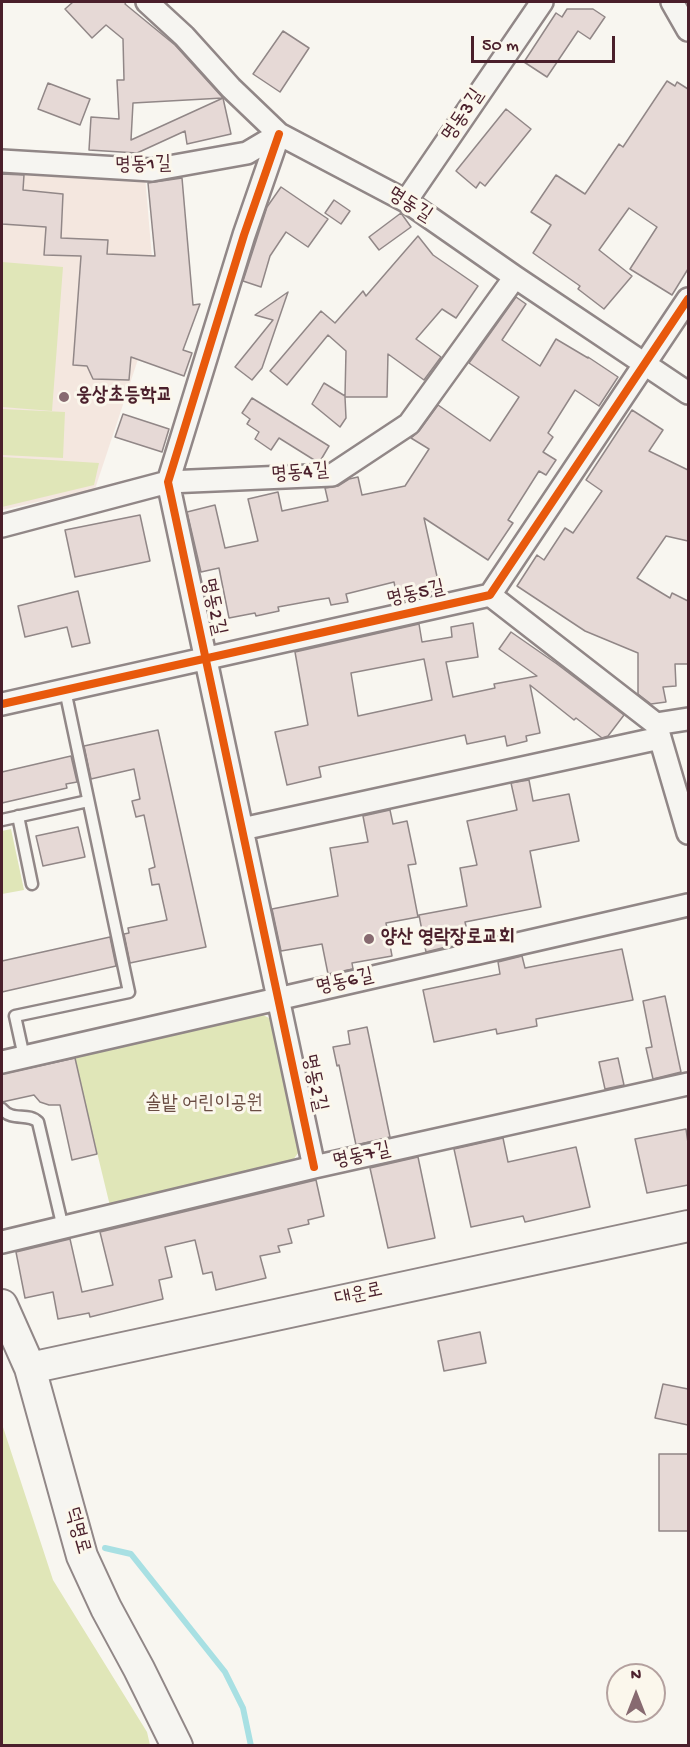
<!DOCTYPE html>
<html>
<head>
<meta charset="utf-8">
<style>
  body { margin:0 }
  #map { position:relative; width:690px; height:1747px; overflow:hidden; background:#f8f6f0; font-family:"Gochi Hand",sans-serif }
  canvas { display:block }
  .frame { position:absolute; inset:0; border:3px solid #4a1f2b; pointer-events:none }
  .north { position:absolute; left:606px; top:1663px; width:60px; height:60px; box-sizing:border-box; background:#fbf7ec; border:2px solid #b4a19f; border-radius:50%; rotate:0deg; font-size:16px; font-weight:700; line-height:24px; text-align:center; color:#4a1f2b }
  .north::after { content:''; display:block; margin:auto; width:21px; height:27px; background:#876a70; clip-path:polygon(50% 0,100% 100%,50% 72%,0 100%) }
  .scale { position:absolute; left:471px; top:36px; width:144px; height:27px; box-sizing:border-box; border:3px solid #4a1f2b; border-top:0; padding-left:8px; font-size:18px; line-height:21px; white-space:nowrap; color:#4a1f2b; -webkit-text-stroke:4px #fbf7ec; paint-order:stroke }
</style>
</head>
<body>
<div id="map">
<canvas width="690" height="1747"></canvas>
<div class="frame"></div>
<div class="north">N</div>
<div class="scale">50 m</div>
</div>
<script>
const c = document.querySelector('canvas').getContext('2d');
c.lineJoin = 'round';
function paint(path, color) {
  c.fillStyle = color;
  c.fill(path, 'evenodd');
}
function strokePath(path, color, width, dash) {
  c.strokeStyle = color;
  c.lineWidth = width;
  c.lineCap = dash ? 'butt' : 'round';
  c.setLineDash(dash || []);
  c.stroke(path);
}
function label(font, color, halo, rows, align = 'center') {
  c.font = font + ' "Gochi Hand","Poor Story",sans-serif';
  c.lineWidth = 6;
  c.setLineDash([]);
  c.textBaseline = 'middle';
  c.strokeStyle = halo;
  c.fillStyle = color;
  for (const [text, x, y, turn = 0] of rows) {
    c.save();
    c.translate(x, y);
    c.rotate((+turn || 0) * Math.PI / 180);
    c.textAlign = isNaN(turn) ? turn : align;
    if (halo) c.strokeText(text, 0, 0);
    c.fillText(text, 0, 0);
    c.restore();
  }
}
const built = new Path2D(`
  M2,167L145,176L156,305L95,489L2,510Z`);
const green = new Path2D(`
  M2,262L63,267L52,411L2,407Z
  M2,409L65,412L63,458L2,455Z
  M2,457L99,463L94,485L2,507Z
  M11,829L24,890L2,894V831Z
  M259,1013L273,1020L301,1149L288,1167L110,1206L73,1053Z
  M2,1424L53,1580L147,1732L150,1745H2Z`);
const stream = new Path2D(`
  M105,1548L131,1554L225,1672L243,1708L251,1746`);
const building = new Path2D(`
  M73,2H126L125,4L175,45L223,98L133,103L131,140L223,98L231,134L187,144L185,131L137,153L89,150L91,117L119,119L117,80H124L123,39L106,25L92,38L65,9Z
  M567,9H593L605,17L590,39L578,31L547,77L524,62L556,13L562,17Z
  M283,31L309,48L280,92L253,74Z
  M667,81L675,86L677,82L688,89V269L672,295L630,269L657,227L629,208L599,250L632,276L604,309L578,289L580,286L533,253L551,225L531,212L556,175L585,194L619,144L623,147Z
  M48,83L90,99L80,125L38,109Z
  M506,109L531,129L485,186L480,182L476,188L456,171Z
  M2,174L24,175L23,190L63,194L61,238L108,240L107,254L155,256L148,183L182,178L193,305L200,304L183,350L192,353L184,376L131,357L129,380L93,379L87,366L73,365L81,256L44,255L46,227L2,224Z
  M281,187L328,219L308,247L286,232L270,256L261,287L243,281L267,207Z
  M334,200L350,211L341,224L325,213Z
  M401,213L411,227L379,250L369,237Z
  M418,236L433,255L478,286L456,318L442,309L416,339L441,357L424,380L388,354L387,397H345L346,418L340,427L312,404L324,383L345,396L346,351L328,335L287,385L270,371L321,311L335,323L363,291L366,296Z
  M288,292L262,368L252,380L235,367L273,320L255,315Z
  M516,297L526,304L502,340L540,366L556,339L588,358V357L618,377L599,406L575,390L548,433L553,437L543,452L556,460L546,475L539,471L508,520L513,523L488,560L424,518L440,590L413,596L414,599L398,602L394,582L346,594L348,602L331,605L329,598L316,600L278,607L279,611L256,616L255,613L229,618L219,568L201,572L187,512L215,505L225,548L258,541L248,499L278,492L282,511L328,501L325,488L338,486L349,479L358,477L362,495L405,486L429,449L411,438L419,431L438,405L490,441L519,397L469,363Z
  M252,398L329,446L319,463L279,438L271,450L255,439L259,432L247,424L250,419L242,413Z
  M632,410L663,430L649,451L688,470V541L666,536L637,578L670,598L672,593L688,601V664H675L676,686L663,687L666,702L651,704L638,694V653L585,631L517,586L537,555L544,560L565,528L573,533L602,491L586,480Z
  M123,414L169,429L162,452L115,437Z
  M140,515L150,561L75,577L65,530Z
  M78,591L90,643L72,647L67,627L25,637L18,606Z
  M473,623L478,657L446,662L453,697L495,688L494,684L537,676L499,649L511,632L557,664L624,715L608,736L602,738L576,718L574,720L530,685L540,733L526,736L527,741L507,746L505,736L467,744L465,735L319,767L321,777L287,785L275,732L308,725L295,652L419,624L422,642L452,637L451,627ZM424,659L432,700L358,716L351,673Z
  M158,730L206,947L130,963L124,934L129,933L128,928L167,920L159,884L152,885L149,869L155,867L144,815L136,817L132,801L140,799L134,769L91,779L84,746Z
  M71,756L77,782L66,784L67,788L2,803V772Z
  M529,780L533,801L569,794L579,841L530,851L541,907L465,922L466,926L446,930L450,946L426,952L419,915L467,906L460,868L477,865L467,821L517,810L511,783Z
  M390,810L393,824L407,821L416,864L408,865L418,917L386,923L392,956L352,963L353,969L328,974L322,944L281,951L272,909L338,896L330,848L368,842L363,816Z
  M78,827L85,857L43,866L36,836Z
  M110,937L116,966L2,992V961Z
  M622,949L633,1000L536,1019L537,1026L497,1034L496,1029L434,1042L423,990L500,974L498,962L522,956L525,968Z
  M665,996L681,1072L653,1079L646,1048L652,1047L643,1001Z
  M367,1027L390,1137L356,1145L339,1065L337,1066L333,1047L350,1044L348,1031Z
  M75,1058L97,1154L72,1160L60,1105H49L40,1102L34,1095L2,1102V1074Z
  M618,1058L624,1085L605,1089L599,1062Z
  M686,1129L688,1143V1185L647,1193L635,1139Z
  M503,1138L508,1162L576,1147L590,1207L525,1222L523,1216L471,1227L454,1149Z
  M418,1157L435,1238L388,1248L370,1168Z
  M316,1180L324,1216L308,1220L309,1224L288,1229L292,1243L278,1246L280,1252L260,1256L266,1278L216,1290L212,1272L203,1274L195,1240L165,1247L172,1277L159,1280L163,1299L90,1317L89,1313L58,1319L53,1292L25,1298L16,1252L70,1239L82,1292L113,1285L100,1232Z
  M480,1332L486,1363L444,1371L438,1341Z
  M663,1384L688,1389V1425L655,1418Z
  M659,1454H688V1531H659Z`);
const lane = new Path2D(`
  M18,816L32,884
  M2,820L88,801
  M24,1057L15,1016L129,992L65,690
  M2,1109C12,1122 28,1112 38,1122L63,1228`);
const street = new Path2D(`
  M147,2L184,36L231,88L279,134L406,201L515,277L688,393
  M672,2L688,30
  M279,134L244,235L168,482L314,1167
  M2,161L152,170L247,153L279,134
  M406,201L542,2
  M2,526L168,482L332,475L409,424L515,277
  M490,595L656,724L688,833
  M2,704L490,595L688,299
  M656,724L688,719
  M242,829L660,738
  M2,1062L688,905
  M2,1242L314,1167L688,1084`);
const secondary = new Path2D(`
  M2,1305L30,1368L82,1556L106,1608L139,1669L177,1746
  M30,1368L688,1226`);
const cycleway = new Path2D(`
  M279,134L244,235L168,482L314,1167
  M2,704L490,595L688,299`);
const markers = [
  [64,397,6,"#876a70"],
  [369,939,6,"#876a70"]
];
const streetNames = [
  ["명동3길",464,116,-56],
  ["명동1길",143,166,-2],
  ["명동길",409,206,32],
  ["명동4길",300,474,-5],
  ["명동5길",416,595,-13],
  ["명동2길",212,607,78],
  ["명동6길",345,983,-13],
  ["명동2길",313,1083,78],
  ["명동7길",362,1157,-13],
  ["대운로",359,1296,-12],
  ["덕명로",76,1531,74]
];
const poiNames = [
  ["웅상초등학교",76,397],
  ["양산 영락장로교회",381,939]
];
const parkNames = [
  ["솔밭 어린이공원",204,1105]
];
paint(built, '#f4e7df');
paint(green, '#e0e6b8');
strokePath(stream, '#a8e0e3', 6);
paint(building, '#e6d9d6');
strokePath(building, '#918787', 1.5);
strokePath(lane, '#918787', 15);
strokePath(street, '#918787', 26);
strokePath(secondary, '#918787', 34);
strokePath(lane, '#f6f5f1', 10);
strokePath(street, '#f6f5f1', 21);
strokePath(secondary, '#f6f5f1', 30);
strokePath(cycleway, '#e8590c', 8);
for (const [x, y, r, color] of markers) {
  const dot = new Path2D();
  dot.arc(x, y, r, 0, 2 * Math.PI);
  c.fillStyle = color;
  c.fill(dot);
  strokePath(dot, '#fbf7ec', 2);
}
label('20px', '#4a1f2b', '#fbf7ec', streetNames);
label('bold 20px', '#4a1f2b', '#fbf7ec', poiNames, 'left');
label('20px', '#6a4d43', '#fbf7ec', parkNames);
</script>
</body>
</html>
